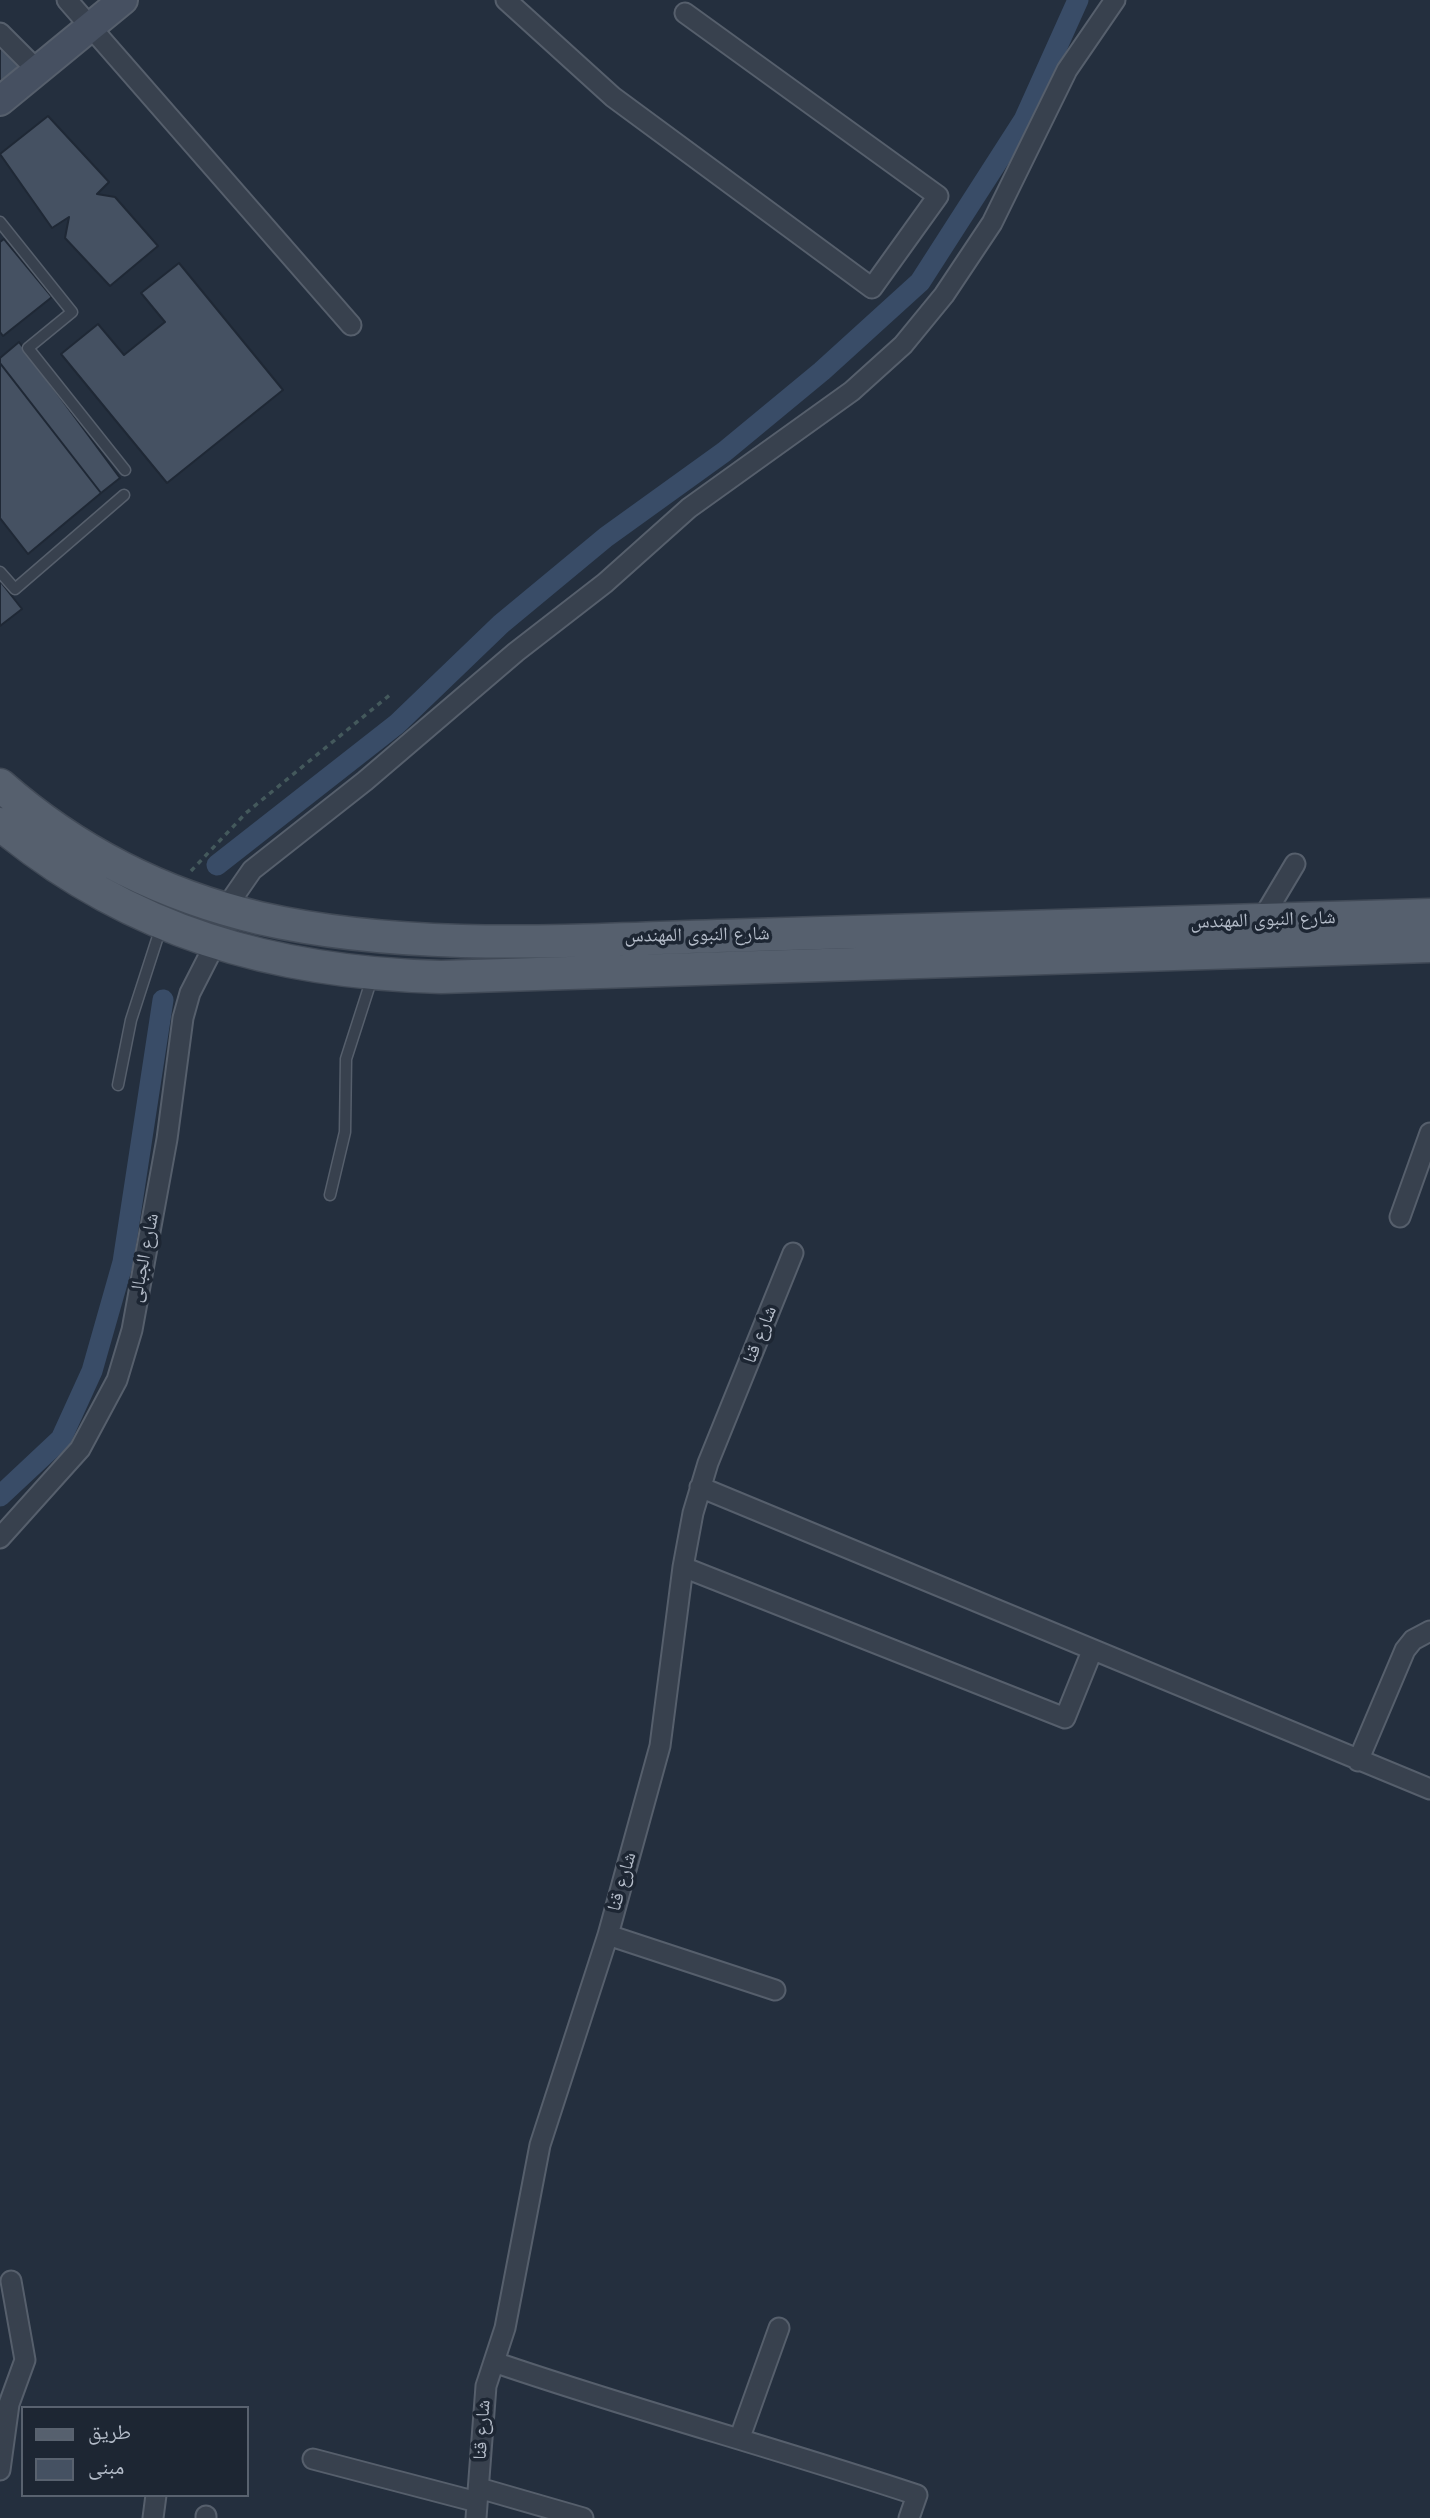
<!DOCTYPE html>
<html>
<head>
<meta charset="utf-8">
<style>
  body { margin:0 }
  #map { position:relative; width:1430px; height:2518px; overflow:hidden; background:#242f3e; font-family:Jost,"Noto Naskh Arabic",sans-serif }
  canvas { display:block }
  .legend { position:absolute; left:21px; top:2406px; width:228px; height:91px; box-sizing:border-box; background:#1d2633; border:2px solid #59626f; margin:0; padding:9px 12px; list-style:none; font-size:21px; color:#b4bcc9 }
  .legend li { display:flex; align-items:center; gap:14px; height:35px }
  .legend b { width:35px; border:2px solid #59626f }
</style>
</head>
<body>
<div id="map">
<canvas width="1430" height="2518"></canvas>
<ul class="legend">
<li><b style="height:9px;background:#56606e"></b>طريق</li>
<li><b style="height:19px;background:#455162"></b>مبنى</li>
</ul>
</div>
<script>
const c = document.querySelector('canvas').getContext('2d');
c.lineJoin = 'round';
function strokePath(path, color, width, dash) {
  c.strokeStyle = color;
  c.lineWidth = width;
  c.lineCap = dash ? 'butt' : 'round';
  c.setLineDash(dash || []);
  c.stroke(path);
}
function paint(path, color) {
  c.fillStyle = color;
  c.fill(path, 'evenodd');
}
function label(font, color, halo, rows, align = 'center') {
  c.font = font + ' Jost,"Noto Naskh Arabic",sans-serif';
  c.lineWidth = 7;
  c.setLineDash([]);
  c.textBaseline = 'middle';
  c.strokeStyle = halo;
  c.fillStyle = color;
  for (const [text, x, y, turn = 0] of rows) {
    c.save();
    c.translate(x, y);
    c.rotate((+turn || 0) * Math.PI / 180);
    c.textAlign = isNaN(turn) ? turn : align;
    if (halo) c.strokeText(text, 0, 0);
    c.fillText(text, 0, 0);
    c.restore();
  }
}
const canal = new Path2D(`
  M217,865L397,724L501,624L606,537L724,452L822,371L920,282L1024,120L1078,0
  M0,1496L61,1439L92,1371L123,1262L163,1000`);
const building = new Path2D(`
  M0,42L25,70L0,86Z
  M48,116L109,182L97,194L115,197L158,246L110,286L65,238L69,217L52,228L0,154Z
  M4,239L52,297L3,336L0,332V242Z
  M179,263L283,390L167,483L61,354L98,324L124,355L165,322L141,293Z
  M19,342L120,478L101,493L0,363V358Z
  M0,363L101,493L28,554L0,518Z
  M0,581L22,609L0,626Z`);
const path = new Path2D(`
  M191,871L246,813L391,694`);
const lane = new Path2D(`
  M0,222L72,312L28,348L125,470
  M0,572L15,589L124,495
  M118,1085L131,1020L161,927
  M330,1195L345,1132L346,1059L372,978`);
const street = new Path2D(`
  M67,0L351,325
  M506,0L613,97L872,288L938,196L685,13
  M0,33L37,70
  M225,909L252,870L365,781L516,652L605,583L689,508L852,391L903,345L944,295L992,223L1067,70L1115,0
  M1261,921L1295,864
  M1400,1217L1430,1133
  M700,1487L1430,1789
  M0,1538L80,1449L117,1380L132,1330L167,1139L183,1018L190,993L215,944
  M683,1567L1065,1718L1092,1651
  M1358,1761L1405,1650L1413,1640L1430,1631
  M608,1935L775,1990
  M494,2362C634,2410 776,2448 917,2495L909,2518
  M740,2437L779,2328
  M313,2459L477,2502
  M0,2470L9,2404L25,2360L11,2281
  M479,2488L583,2518
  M153,2518L156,2495
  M206,2518V2516
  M476,2518L486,2386L505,2328L540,2145L608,1935L660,1746L683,1567L693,1513L708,1463L793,1253`);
const secondary = new Path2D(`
  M0,101L123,0`);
const primary = new Path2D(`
  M0,785C75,851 162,895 259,918C417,954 592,939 752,935C978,929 1204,923 1430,915
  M0,824C130,932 275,973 441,977L1430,946`);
const streetNames = [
  ["شارع النبوى المهندس",1263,921,-2],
  ["شارع النبوى المهندس",697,936,-1],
  ["شارع الجبالى",145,1258,-79],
  ["شارع قنا",761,1335,-68],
  ["شارع قنا",623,1882,-74],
  ["شارع قنا",483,2430,-86]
];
strokePath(canal, '#394c67', 21);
paint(building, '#455162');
strokePath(building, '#1f2835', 2);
strokePath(lane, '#565f6c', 13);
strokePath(street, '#565f6c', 23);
strokePath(secondary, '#565f6c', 32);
strokePath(primary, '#414a57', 35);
strokePath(path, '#44595c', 3.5, [5, 5]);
strokePath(lane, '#38414e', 10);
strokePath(street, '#38414e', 19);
strokePath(secondary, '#465061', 28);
strokePath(primary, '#56606e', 32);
label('19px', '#b4bcc9', '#1d2633', streetNames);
</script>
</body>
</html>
